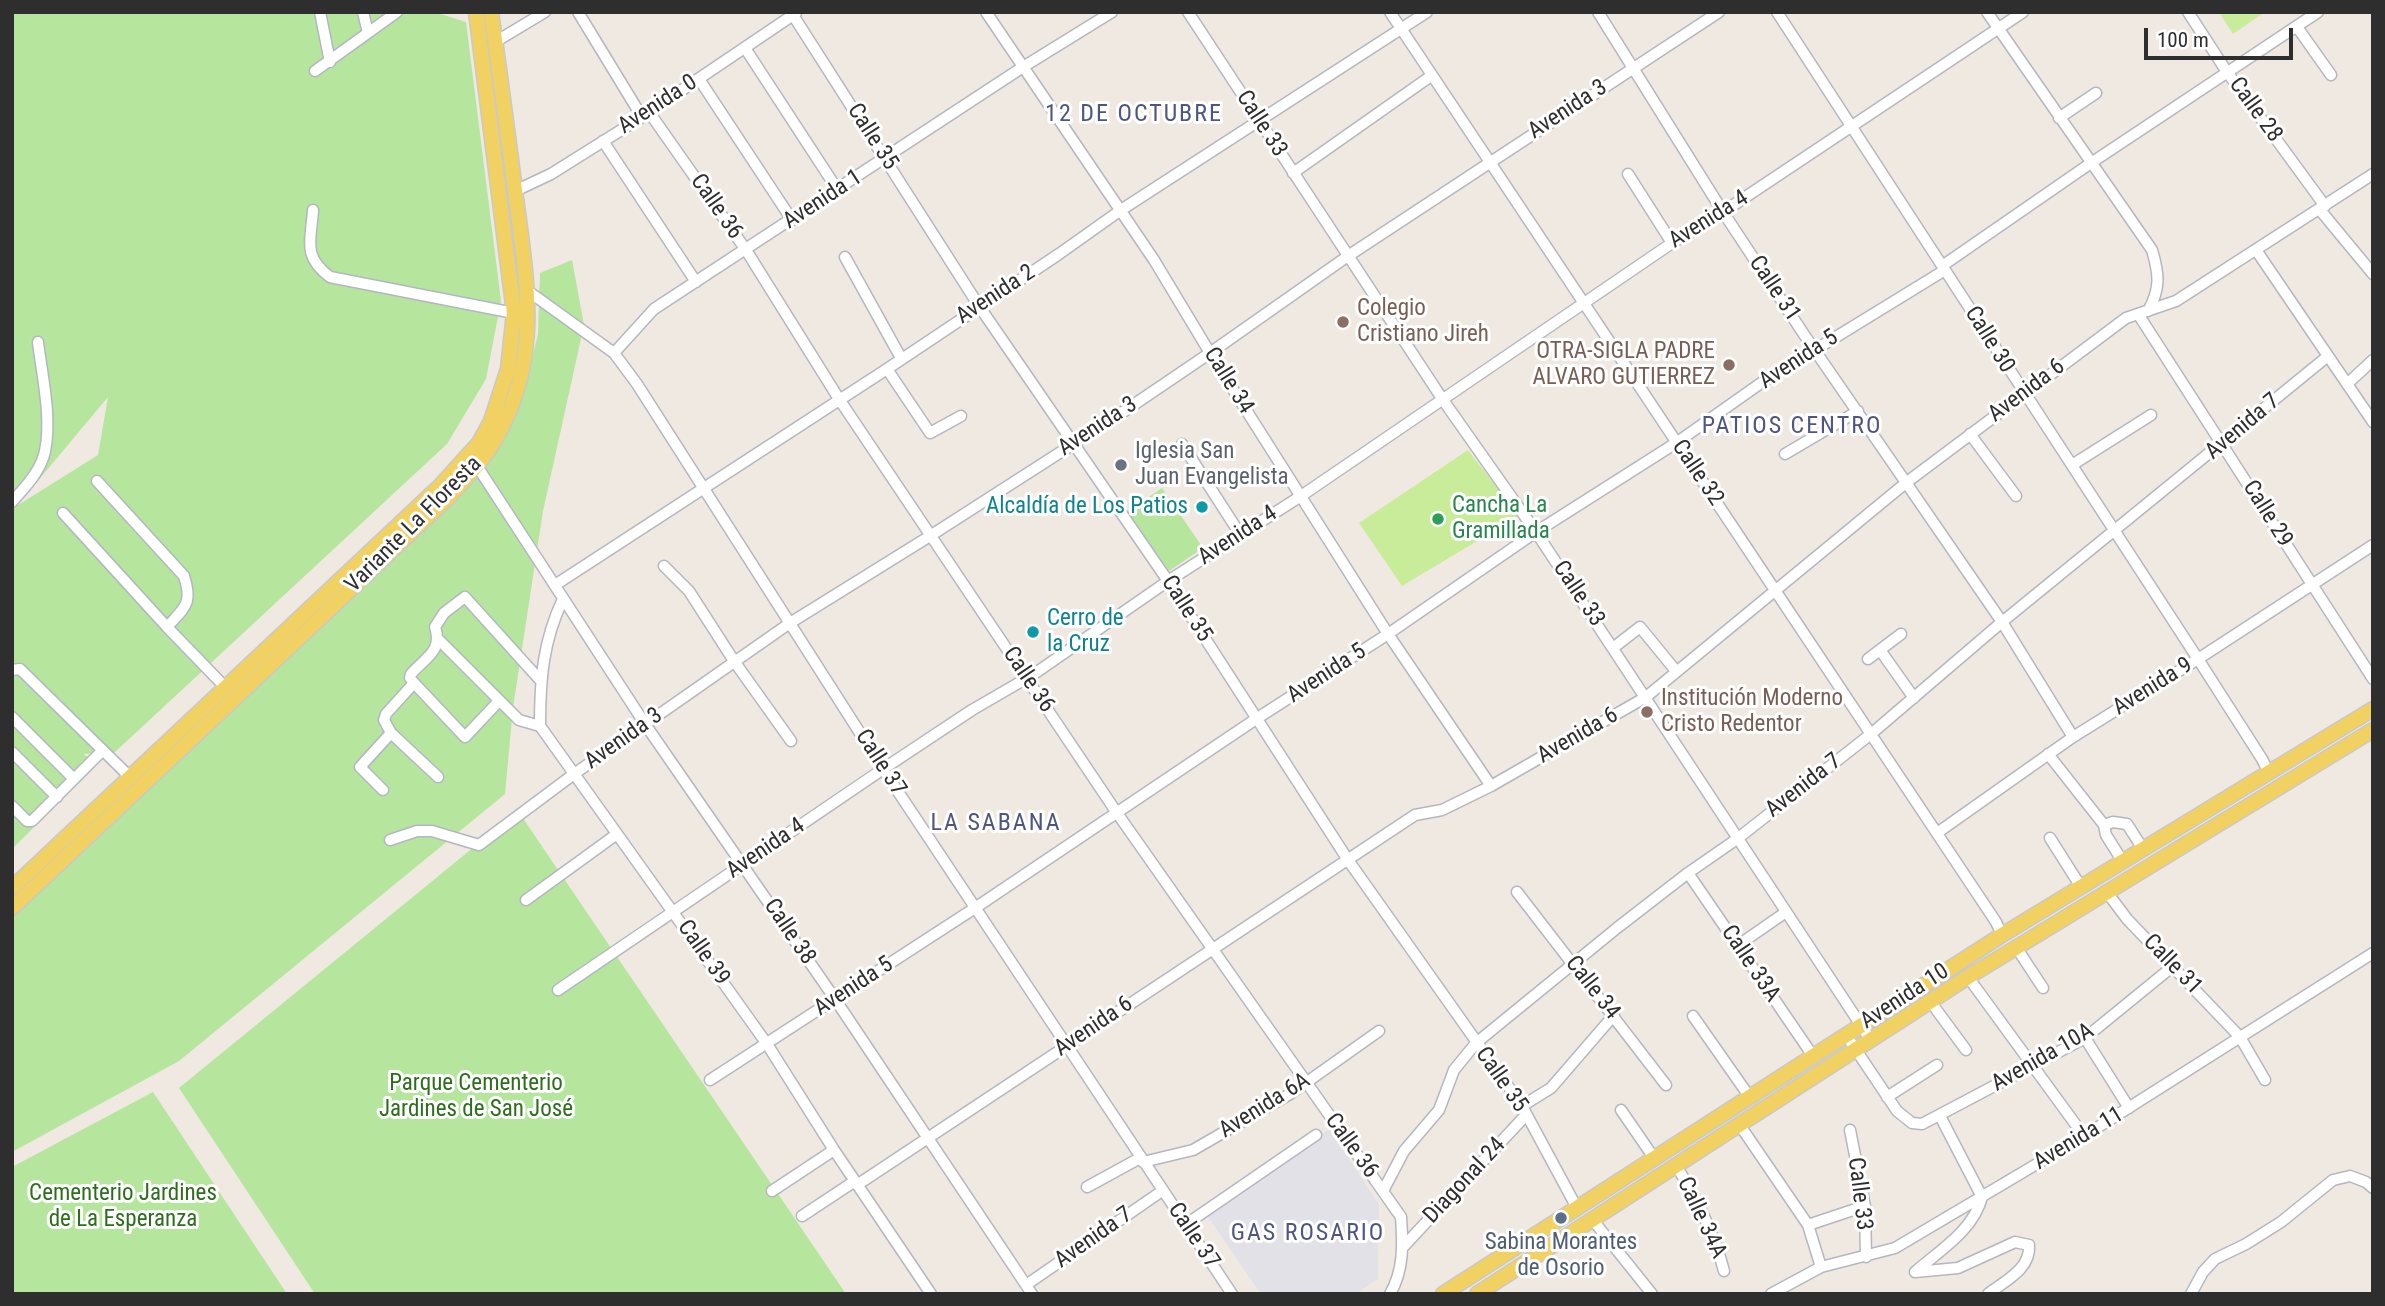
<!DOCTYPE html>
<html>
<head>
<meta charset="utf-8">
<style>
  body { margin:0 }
  #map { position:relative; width:2385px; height:1306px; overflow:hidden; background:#efe9e1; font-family:"Roboto Condensed",sans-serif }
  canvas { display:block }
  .frame { position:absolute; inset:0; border:14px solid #2e2e2e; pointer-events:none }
  .scale { position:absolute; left:2144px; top:28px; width:149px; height:32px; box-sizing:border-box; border:4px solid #2e2e2e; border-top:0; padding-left:9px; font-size:21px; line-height:24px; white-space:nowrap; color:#2e2e2e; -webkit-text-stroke:5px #fff; paint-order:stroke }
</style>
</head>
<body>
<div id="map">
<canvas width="2385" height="1306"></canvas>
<div class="frame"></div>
<div class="scale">100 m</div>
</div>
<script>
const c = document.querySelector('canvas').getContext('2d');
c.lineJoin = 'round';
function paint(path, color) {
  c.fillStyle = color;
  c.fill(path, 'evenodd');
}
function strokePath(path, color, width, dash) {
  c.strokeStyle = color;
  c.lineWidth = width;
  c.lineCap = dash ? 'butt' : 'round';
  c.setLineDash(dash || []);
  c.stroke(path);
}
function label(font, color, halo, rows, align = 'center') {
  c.font = font + ' "Roboto Condensed",sans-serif';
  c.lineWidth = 6;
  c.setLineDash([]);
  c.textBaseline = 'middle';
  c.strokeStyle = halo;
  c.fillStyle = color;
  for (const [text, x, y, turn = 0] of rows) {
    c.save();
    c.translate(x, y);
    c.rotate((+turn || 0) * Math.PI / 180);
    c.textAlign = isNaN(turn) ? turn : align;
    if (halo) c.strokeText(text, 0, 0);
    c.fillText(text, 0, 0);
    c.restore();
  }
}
const industrial = new Path2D(`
  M1330,1129L1379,1205L1378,1279L1356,1294H1261L1203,1210Z`);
const green = new Path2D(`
  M12,12H434L466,22L501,301L486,379L447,444L115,752L84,754L96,766L12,849ZM108,397L98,455L15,507H16Z
  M572,260L584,325L543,511L513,708L505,794L179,1061L12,1152V914L389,558L505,427L527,379L538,334L540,273Z
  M1162,488L1203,548L1169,571L1127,512Z
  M518,811L846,1294H315L179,1088Z
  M153,1092L287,1294H12V1167Z`);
const pitch = new Path2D(`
  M2219,12H2265L2233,34Z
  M1468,450L1519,516L1402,586L1359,523Z`);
const minor = new Path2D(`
  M320,12L330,62
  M363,12L368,33
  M578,12L642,117
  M791,12L979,306L1168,581L1348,860L1522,1106L1577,1208
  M986,12L1154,260L1210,353L1388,634L1491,786
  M1188,12L1443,400L1536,532L1870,1039
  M1390,12C1590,317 1795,618 1996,922L2002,935
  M1598,12L1723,212L1805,336L2002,622L2073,737
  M1777,12L2198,659L2262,759L2269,773
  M1987,12L2152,250C2159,274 2161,288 2148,311
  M2188,12L2227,72L2325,206
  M2297,27L2331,75
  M495,42L545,12
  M745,48L837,189
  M315,71L397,12
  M699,79L792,220
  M649,112L746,250L839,399L1117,813L1401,1217C1403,1244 1404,1270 1390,1294
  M2059,118L2096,93
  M603,141L696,282
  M1293,173L1431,76
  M1628,174L1672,243
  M515,191L551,174L642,117L796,13
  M313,210C311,241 302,256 330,277L514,313
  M2320,210L2373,274
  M2256,250L2373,422
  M845,257L901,358
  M1942,266L2091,163L2318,12
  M528,291L614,353L637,384L883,769L1232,1294
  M2138,314L2373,679
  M614,353L654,309L1023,67L1112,12
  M887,369L930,433L961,416
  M2347,384L2373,360
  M1970,434L2016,496
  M1182,444L1240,534
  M1785,454L1858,411
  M2072,465L2151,415
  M477,466L645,724L835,999L1032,1294
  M97,481L184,576C193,604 185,607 167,627
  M12,502C25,487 41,471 45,451C52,417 42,376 38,342
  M63,513L167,627L225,687
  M664,566L689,591L734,661L791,741
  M555,585L887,369L1059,254L1121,210L1427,12
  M563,599C543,641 540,679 540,726L767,1044L834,1150L931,1294
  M439,640L519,720L540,726
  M1613,648L1640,627L1676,671
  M1880,650L1914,698
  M1868,659L1901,634
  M12,670L20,669L130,777
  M414,683L465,737L498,702
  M12,717L74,779
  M391,733L438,777
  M12,752L57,797
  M2048,754L2104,825L2106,835L2123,862
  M383,790L360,767L391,733L384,720L386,714L414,683L410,678L411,674C426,657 443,651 435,627L444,613L465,597L540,680
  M12,806L27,821H32L102,751
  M2104,825L2113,822L2127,824L2143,849
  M1937,833L2073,737L2198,659L2373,545
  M2050,838L2081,887
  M390,840L417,831H432L479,845L574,774L790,623L930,536L1120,414L1210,353L1348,256L1719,12
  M1688,873L1813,1056
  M2106,891L2127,919L2240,1037L2265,1080
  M1517,892L1666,1085
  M526,900L617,834
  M1737,946L1786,912
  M2016,947L2043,988
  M1968,977L2084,1136
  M558,990L883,769L972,710L1034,674L1168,581L1301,496L1672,243L1723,212L2023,12
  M1930,1001L1966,1050
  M1693,1016L1749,1096
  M1846,1035L1897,1111L1912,1123L1922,1124L2085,1038L2172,967
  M2085,1038L2129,1108
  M710,1080L975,908L1256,719L1388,634L1536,532L1676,443L1761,383L1945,270
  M1887,1097L1937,1065
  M1522,1106L1551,1088L1614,1015
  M1621,1110L1654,1158
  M1739,1124L1808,1225L1821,1267
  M1850,1130L1865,1206L1866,1257
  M1143,1162L1193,1150L1290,1094L1379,1031
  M1676,1165C1696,1199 1714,1232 1724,1271
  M857,1185L1415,815L1442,810L1491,786L1646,697L1907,482L2126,318L2176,301L2373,174
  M1087,1187L1140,1158
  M772,1191L834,1150
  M1383,1191L1404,1151L1439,1110L1454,1070L1476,1043L1617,928L1688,873L1737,839L1871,734L2002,622L2328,356
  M802,1216L855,1181
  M1592,1219L1652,1294
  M1185,1225L1316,1135
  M1808,1225L1865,1206
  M1404,1246L1526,1115
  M1915,1272C1940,1250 1973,1231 1982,1197L1940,1116
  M1915,1272L1958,1268L2015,1242L2029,1245C2031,1269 2005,1281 1988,1294
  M1026,1285L1162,1191
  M1771,1294L1821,1267L1895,1248L2084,1136L2373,953
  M2191,1294L2203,1272L2215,1259L2246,1244L2281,1222L2333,1180L2350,1176L2366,1182L2373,1188`);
const major = new Path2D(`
  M12,888L440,486L479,443L491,421L508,369L514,313L476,12
  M12,908L450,496C463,481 477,467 488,451C543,368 528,289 516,198C508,136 500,74 491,12
  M1443,1294L2002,935L2373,709
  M1477,1294L1968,977L2373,730`);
const markers = [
  [1343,322,7,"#8d6e63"],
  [1729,365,7,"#8d6e63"],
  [1121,465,7,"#6b7280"],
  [1202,507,7,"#0f9aa8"],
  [1438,519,7,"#2e9e5b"],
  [1033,632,7,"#0f9aa8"],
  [1647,712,7,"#8d6e63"],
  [1561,1218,7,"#5c6f8a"]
];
const streetNames = [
  ["Avenida 0",658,105,-33],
  ["Avenida 3",1568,110,-33],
  ["Calle 28",2255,110,54],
  ["Calle 33",1261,124,57],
  ["Calle 35",872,137,57],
  ["Avenida 1",823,200,-33],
  ["Calle 36",716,207,55],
  ["Avenida 4",1709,220,-32],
  ["Calle 31",1774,289,56],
  ["Avenida 2",996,295,-33],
  ["Calle 30",1989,340,58],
  ["Avenida 5",1799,360,-33],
  ["Calle 34",1228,381,58],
  ["Avenida 6",2027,391,-37],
  ["Avenida 3",1098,427,-33],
  ["Avenida 7",2243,427,-40],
  ["Calle 32",1697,473,56],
  ["Calle 29",2267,514,58],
  ["Variante La Floresta",414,525,-45],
  ["Avenida 4",1238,536,-33],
  ["Calle 33",1578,594,56],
  ["Calle 35",1186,609,57],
  ["Avenida 5",1327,674,-33],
  ["Calle 36",1028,680,56],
  ["Avenida 9",2153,687,-32],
  ["Avenida 6",1578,736,-30],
  ["Avenida 3",624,739,-35],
  ["Calle 37",880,763,57],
  ["Avenida 7",1804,786,-38],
  ["Avenida 4",766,849,-34],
  ["Calle 38",789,932,56],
  ["Calle 39",703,953,55],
  ["Calle 33A",1750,964,56],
  ["Calle 31",2172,965,46],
  ["Avenida 5",854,987,-33],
  ["Calle 34",1592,988,52],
  ["Avenida 10",1905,997,-33],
  ["Avenida 6",1094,1027,-34],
  ["Avenida 10A",2043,1058,-30],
  ["Calle 35",1501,1080,55],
  ["Avenida 6A",1265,1106,-32],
  ["Avenida 11",2079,1139,-31],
  ["Calle 36",1351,1146,54],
  ["Diagonal 24",1465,1181,-47],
  ["Calle 33",1859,1194,83],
  ["Calle 34A",1701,1218,65],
  ["Calle 37",1193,1236,56],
  ["Avenida 7",1094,1238,-35]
];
const educationNames = [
  ["Colegio",1357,309],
  ["Cristiano Jireh",1357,335],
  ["OTRA-SIGLA PADRE",1715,352,"right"],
  ["ALVARO GUTIERREZ",1715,378,"right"],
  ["Institución Moderno",1661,699],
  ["Cristo Redentor",1661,725]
];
const worshipNames = [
  ["Iglesia San",1135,452],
  ["Juan Evangelista",1135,478]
];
const leisureNames = [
  ["Cancha La",1452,506],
  ["Gramillada",1452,532]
];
const cultureNames = [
  ["Alcaldía de Los Patios",1188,507],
  ["Cerro de",1047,619,"left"],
  ["la Cruz",1047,645,"left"]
];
const parkNames = [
  ["Parque Cementerio",476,1084],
  ["Jardines de San José",476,1110],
  ["Cementerio Jardines",123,1194],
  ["de La Esperanza",123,1220]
];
const serviceNames = [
  ["Sabina Morantes",1561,1243],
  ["de Osorio",1561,1269]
];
const neighbourhoodNames = [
  ["12 DE OCTUBRE",1134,115],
  ["PATIOS CENTRO",1792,427],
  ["LA SABANA",996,824],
  ["GAS ROSARIO",1308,1234]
];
paint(industrial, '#e3e1e8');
paint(green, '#b6e59e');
paint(pitch, '#c9ec9a');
strokePath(minor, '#b4b7c1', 13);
strokePath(major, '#c9c9c9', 17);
strokePath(minor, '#fff', 10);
strokePath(major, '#f2d163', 14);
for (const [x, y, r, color] of markers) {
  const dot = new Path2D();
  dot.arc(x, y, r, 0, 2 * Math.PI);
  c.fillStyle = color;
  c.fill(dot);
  strokePath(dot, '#fff', 2.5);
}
label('23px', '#2e2e2e', '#fff', streetNames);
label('23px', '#785e54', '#fff', educationNames, 'left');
label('23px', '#5b616d', '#fff', worshipNames, 'left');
label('23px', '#27864d', '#fff', leisureNames, 'left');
label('23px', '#0d838f', '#fff', cultureNames, 'right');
label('23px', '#2c6e1b', '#fff', parkNames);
label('23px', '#4e5e75', '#fff', serviceNames);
c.letterSpacing = '2px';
label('24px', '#4d5680', '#fff', neighbourhoodNames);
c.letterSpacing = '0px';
</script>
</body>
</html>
